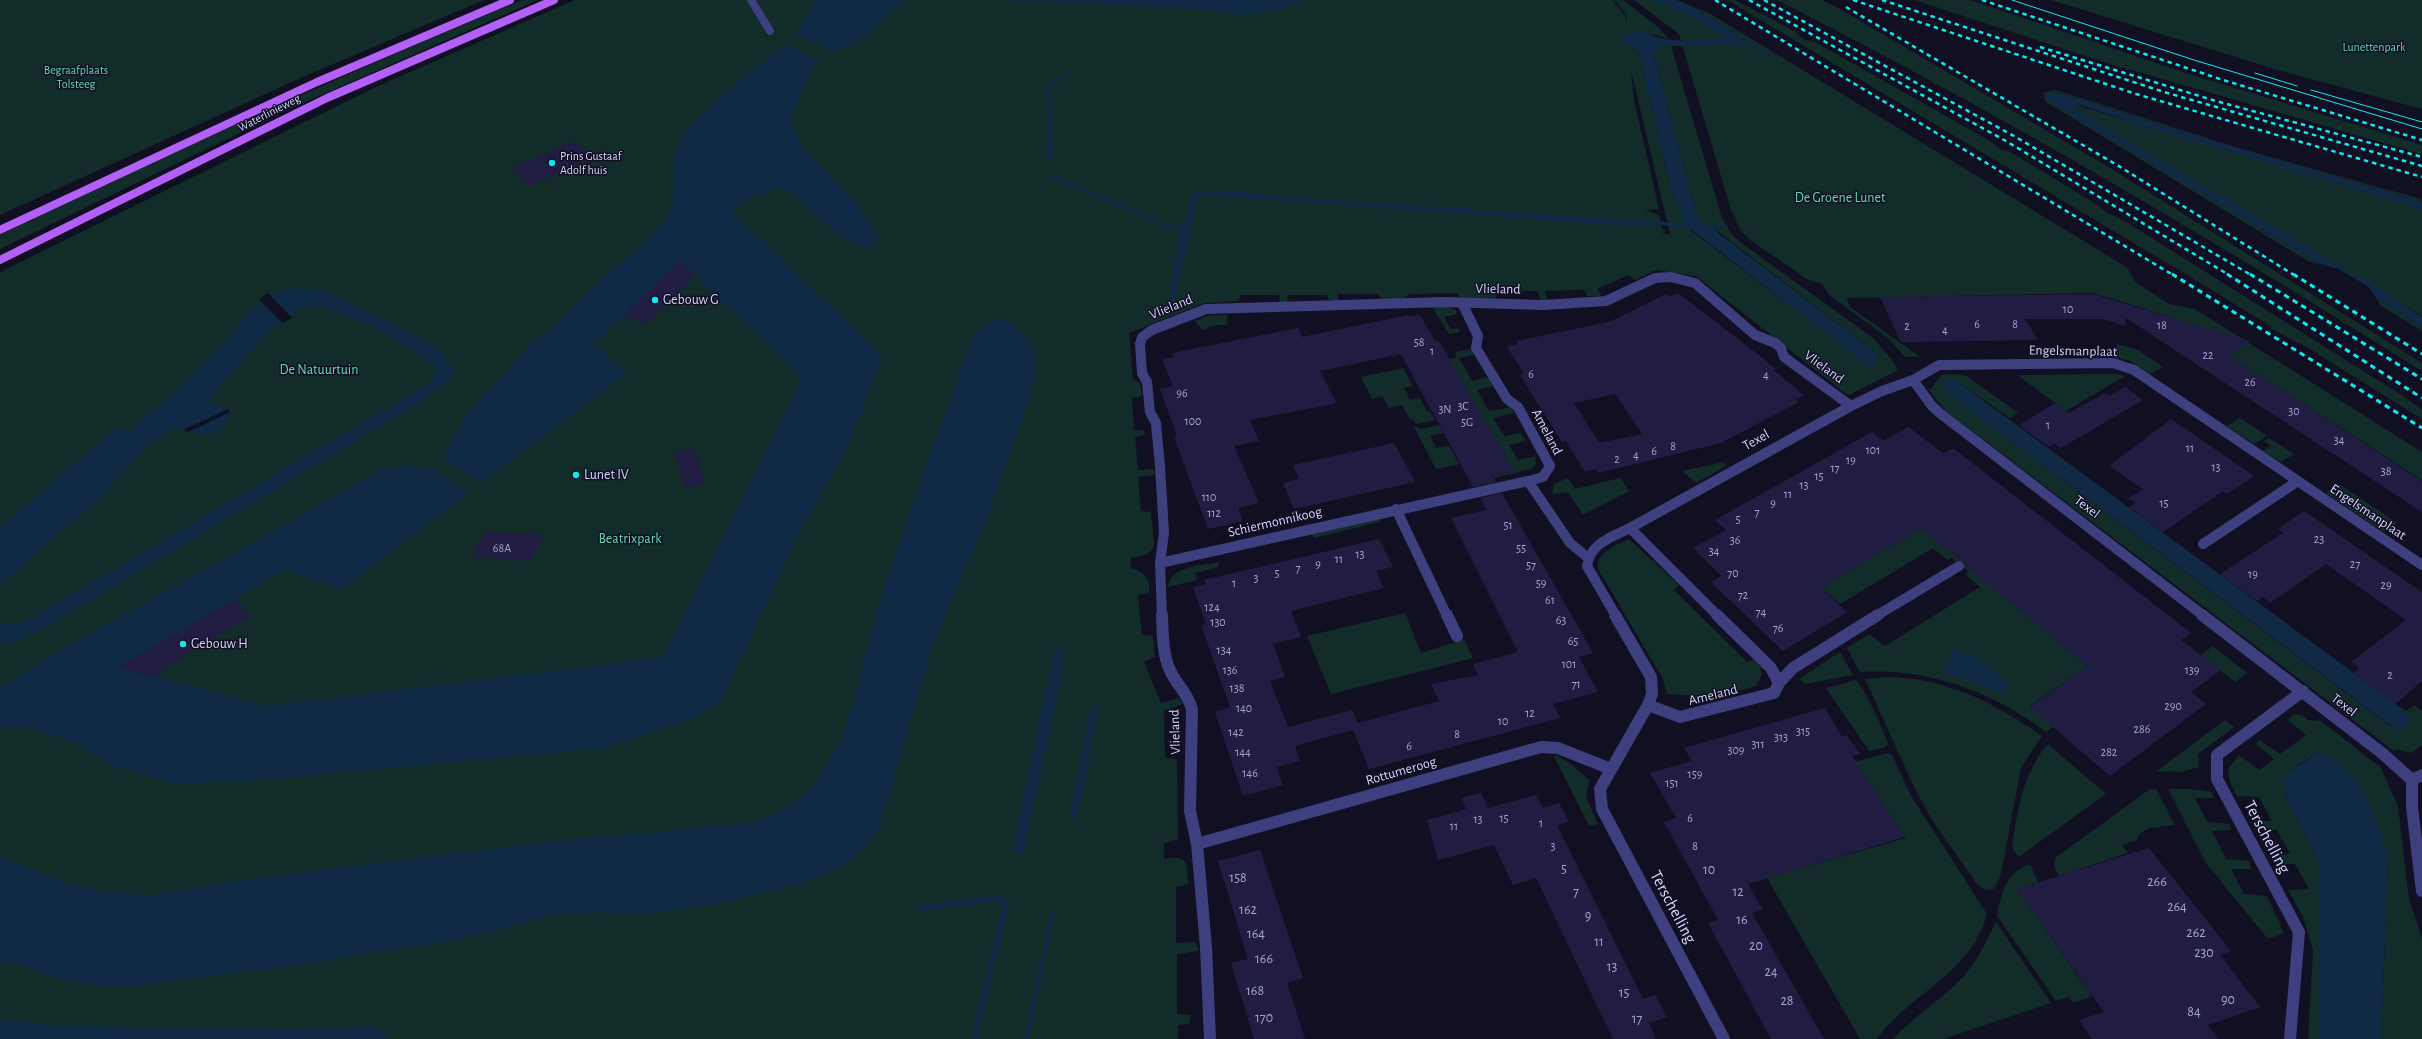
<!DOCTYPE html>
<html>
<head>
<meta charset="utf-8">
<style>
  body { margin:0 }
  canvas { display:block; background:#110f22 }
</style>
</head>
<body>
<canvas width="2422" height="1039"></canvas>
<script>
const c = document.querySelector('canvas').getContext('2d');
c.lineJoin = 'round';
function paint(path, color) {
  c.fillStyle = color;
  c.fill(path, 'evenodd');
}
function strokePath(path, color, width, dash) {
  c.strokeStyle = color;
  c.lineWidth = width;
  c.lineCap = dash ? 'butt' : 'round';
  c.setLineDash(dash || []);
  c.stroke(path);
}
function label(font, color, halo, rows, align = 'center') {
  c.font = font + ' "Alegreya Sans",sans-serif';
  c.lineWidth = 3;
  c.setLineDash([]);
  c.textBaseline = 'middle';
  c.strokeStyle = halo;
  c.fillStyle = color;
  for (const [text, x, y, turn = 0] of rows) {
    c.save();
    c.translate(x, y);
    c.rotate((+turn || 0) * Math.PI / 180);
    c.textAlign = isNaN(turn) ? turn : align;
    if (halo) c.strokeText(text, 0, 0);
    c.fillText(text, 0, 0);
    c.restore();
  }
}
const green = new Path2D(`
  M0,0H484L305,76L0,215Z
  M522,0H538L287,110L0,249V235C172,153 346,73 522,0Z
  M575,0H1612L1625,15L1626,23L1627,15L1614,0H1623L1658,27L1669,39L1652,34L1631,32L1633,49L1638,51L1671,189L1684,220L1681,223L1870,366L1877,363L1878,354L1715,229L1699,221L1653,53L1664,46H1671L1722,218L1731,233L1740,242L1873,338L1892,360L1898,370L1849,395L1846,394L1696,276L1656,270L1635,280L1628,275L1597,289L1601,294L1599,296H1587L1585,290L1545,291L1547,300L1541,301L1537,291H1497L1496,298H1460L1457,293L1409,294L1403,299H1381L1378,294H1338V300H1329L1327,295H1287L1288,304H1280L1279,295H1240L1239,301L1204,303L1129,333L1133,379L1140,383L1142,396L1132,398L1134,430H1144L1145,435L1135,437L1138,470L1154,469L1155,475L1138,477L1141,511L1151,512L1154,545C1150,556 1140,556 1130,558L1131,568C1144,571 1151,580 1149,593L1138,595L1142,635L1153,636L1155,657L1144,662L1161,703L1179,698L1183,704L1164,711L1165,758L1177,759L1178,839L1164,844V859C1188,855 1188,862 1188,884L1176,887V943L1196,942L1199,951L1177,954V1014L1191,1015L1189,1024L1178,1025V1039H0V272L378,86ZM1631,70L1670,234H1661L1666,232L1662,228L1659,215L1645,210L1659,209L1634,100Z
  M1634,0H1676L1709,13L2128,268L2135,282L2169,304L2195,309L2422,452V480L2165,315L2093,293L1846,298L1850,307L1920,357H1905L1888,338L1829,295L1822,284L1808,280L1749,239L1741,231L1731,210L1679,34Z
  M1727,0H1735L1796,32L1803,39L1815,42L1990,141L2000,149L2012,153L2096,204L2107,213L2123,220L2403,396L2422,410V419L2310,349L2270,328L2272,327L2199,282Z
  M1777,0H1822L1840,9L2110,168L2422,363V371C2212,239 1998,112 1777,0Z
  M1915,0H1970L2186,73L2422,145V154L2097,60Z
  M2051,0H2422V109L2281,71Z
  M2056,90L2239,148L2421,199L2422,202L2164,126L2066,95L2055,92L2046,98L2320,264L2308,261L2046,102L2043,93Z
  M2073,104L2422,209V316L2076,110L2071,106Z
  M2376,298L2422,327V331L2381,306Z
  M1432,307H1447L1456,310L1457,314L1444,317L1451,329L1458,328L1461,332L1449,334Z
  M1210,315H1227V325H1215L1203,330L1195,321Z
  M2117,344L2138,350L2163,367L2150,374L2130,361L2115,357Z
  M1471,349L1474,355L1459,358L1472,381L1488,377L1493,386L1477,390L1489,411L1511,407L1514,413L1493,418L1504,436L1521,433L1526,441L1509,445L1518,460L1535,456L1536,463L1531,469L1494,478L1493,476L1514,471L1449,359L1457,357L1455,352Z
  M1403,368L1413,386L1404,388L1410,400L1420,398L1427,412L1430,411L1435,420L1416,424L1413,419L1410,420L1402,405L1389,408L1382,396L1372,399L1361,377Z
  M1955,374L1967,376L2018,413L2010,418L1954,379L1948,394L2390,726L2411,721L2396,704L2406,711L2415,705L2422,711V745L2411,753L2397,749L2394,751L1946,411L1928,389H1931L1941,375Z
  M2116,374L2125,376L2066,411L2017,375Z
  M2240,418L2267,436L2254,444L2227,426Z
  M1439,425L1443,433L1430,436L1436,448L1449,446L1459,464L1436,469L1414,427L1417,426L1419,429Z
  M2269,438L2294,454L2281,462L2263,451L2271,446L2264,441Z
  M1723,462L1726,466L1696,483L1682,471Z
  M1568,478L1575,489L1620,478L1629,491L1583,515L1568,492L1552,494L1554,484Z
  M2339,484L2397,523L2384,532L2326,493Z
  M1379,517L1380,522L1314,538L1310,533Z
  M1921,528L2088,666L2030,706L2053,727L2046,732C1991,691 1929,668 1860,672L1847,648L1869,634L1885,646L1980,587L1966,575L1968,571L1952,558L1947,560L1933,548L1840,604L1821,588Z
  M1629,539L1679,585L1674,590L1747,662L1753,659L1760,666L1762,675L1756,686L1695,702L1694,696L1667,694L1663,679L1598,569C1596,551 1617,545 1629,539Z
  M1217,562L1219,567L1195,573L1197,580L1168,587C1170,566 1201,566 1217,562Z
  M1405,613L1421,653L1464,639L1473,658L1331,694L1307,636Z
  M2213,646L2247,673L2235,682L2201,655Z
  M1840,652L1853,675L1805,684L1799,679Z
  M1888,677C1946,678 1995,703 2042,736L2021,768L2001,874L1994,889L1985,890L1977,884L1934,823L1915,789L1865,679Z
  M1856,680C1870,698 1879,722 1888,743L1886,747L1869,751L1826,688Z
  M2293,714L2302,715L2308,720L2321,721L2381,768L2398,806L2409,899L2422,938V1039H2381L2388,859C2379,827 2355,753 2315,754C2293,769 2279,772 2288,802L2345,913L2340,1039H2308L2313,950L2303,917L2288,890L2309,889L2295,864H2277L2273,862L2271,855L2290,854L2277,830L2255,829L2253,821H2272L2259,797L2237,796L2230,782L2228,769L2239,755L2259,770L2274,759L2256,744L2259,740L2280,754L2306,735L2288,720Z
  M2225,720L2234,727L2198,754L2199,767L2181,772L2157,771Z
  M2048,744L2106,794L2020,856H2018L2012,848C2017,812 2023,772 2048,744Z
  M1888,753L1892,755L1911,796L1987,914C1971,974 1910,993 1877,1039H1860L1767,878L1906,838L1855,762Z
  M1556,755L1571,764L1589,780L1586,797L1598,824L1589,826L1554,756Z
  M2150,789H2156L2175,825L2149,828L2139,834L2137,840L2122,845L2128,853L2059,876L2054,866L2055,858Z
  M2168,789H2190L2212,792L2214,798H2195L2207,822L2229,824L2231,830L2212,831L2226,859L2249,861L2251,869H2231L2244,894L2267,896L2284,933L2268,939L2206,863Z
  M2030,864L2038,882L2017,889L2092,996L2073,1003L2068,997L2056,1001L1998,917C1996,911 1999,905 2001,899C2006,880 2012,871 2030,864Z
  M1996,922L2051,1003L1943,1039H1893C1913,1017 1938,1002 1958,982C1976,965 1985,943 1996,922Z`);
const water = new Path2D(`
  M815,0H905L868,35L836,52L796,35Z
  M1001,0H1305L1278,10L1240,15L1212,10Z
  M1652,0H1676L1693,7L1748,41L1792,65L1751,46H1664L1653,53L1699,221L1711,226L1722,223L1724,226L1715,229L1717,232L1878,354L1877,363L1870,367L1692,230C1671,225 1652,223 1631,226L1257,199V195L1451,208L1470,207L1474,210L1681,223L1684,220L1671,189L1638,51L1625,44L1623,39C1626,34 1630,32 1636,32C1647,31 1655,37 1665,39C1682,42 1701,40 1718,40L1724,37L1696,19Z
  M784,46H788L819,60C805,73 797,105 791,122L803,150L813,157L846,194L856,202L872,230L881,239L868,248C842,248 808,199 782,188L751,197L734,208L733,214L747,229L763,240L803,281L835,309L881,355L880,365L850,441L801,530L719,704L689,720L606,748L240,782L171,783L105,763L80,745L57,736L26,728H8L0,731V688L56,653L382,470L408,465L418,470L430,467L469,493L342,590L284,570L119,667L267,706L663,657L802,378L681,261L594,344L627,373L482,483L443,458L467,414L529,346L554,327L595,285L648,240L667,216L673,199V159L679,141L688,127L741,79Z
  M1069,71L1071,73L1050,86L1053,160H1048L1046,84Z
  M2051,92L2066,95L2164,126L2422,202V209L2163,132L2081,105H2071L2076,110L2374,286L2422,317V327L2376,298L2369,287L2339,269L2320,264L2057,106L2046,98L2047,95Z
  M1051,175H1055L1176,228L1185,223L1191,199L1196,191L1239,192L1241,195L1238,198L1205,195L1198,198L1173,306L1168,304L1180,233L1050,177Z
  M291,288L324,291L386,320L441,351L453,369L450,381L406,411L46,628L25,638L0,645V625L25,622L432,382L437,368C409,345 362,320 328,309C320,306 305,308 298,311C276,322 261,340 246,357C234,371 216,385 211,403L227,409L229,421L219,432L202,435L190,430L175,428L168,431L150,443L98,500L0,585V528L116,428L130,431C158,405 190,381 216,352C241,326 252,297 291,288Z
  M993,319L1011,322L1028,340L1034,352L1037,363L1026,409L985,522L932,647L880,825L863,850L845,865L796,885L709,906L638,914L599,912L560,914L467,938L282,968L232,973L161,983L134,986L90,985L50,976L14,962L0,966V856L63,882L100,890L148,896L224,883L412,858L593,837L664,832L699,826L749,824L768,818L792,805L813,787L843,736L884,588L926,464L946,414L971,339L979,329Z
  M1954,379L2396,704L2411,721L2403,730L2391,726L1948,394L1944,389V381Z
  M1055,647H1064L1060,686L1024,850L1018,855L1013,851V845Z
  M1952,650H1958L1966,656L1970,653L1975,657L1977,656L2011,685L2003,690L2007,694L2003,696L2000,692L1945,673L1944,663L1952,657L1950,652Z
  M1096,707L1098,711L1078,814L1074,820L1070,816L1090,711Z
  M2316,754C2354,754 2382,827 2388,859L2381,1039H2340L2345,913L2288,802L2284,782L2288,773Z
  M998,895L1006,898L1009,906L977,1039H971L1002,906L998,902H995L919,912L916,908L921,904Z
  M1050,912H1055L1029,1039H1024Z
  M0,1020L69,1026L297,1029L372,1026L385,1034L387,1039H0Z`);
const pier = new Path2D(`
  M268,293L269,294L292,318L282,323L259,299Z
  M228,409L230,412L188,432L183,430Z`);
const stream = new Path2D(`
  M1231,194L1267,197`);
const canal = new Path2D(`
  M2337,845L2349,850L2354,861L2356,1039H2320V861L2325,850Z`);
const building = new Path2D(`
  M574,141L591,158L529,186L512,168Z
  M680,260L695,275L687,284L646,324L623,316Z
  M1678,293L1755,352L1776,369L1773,370L1804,395L1795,400L1799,402L1721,443L1598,473L1596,469L1585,472L1566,441L1562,442L1520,375L1524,374L1507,347L1518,344L1516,341L1609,322L1666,294L1670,297ZM1615,394L1642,434L1599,443L1574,403Z
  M2093,294L2250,341L2229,356L2422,481V512L2126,318L2125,326L2104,319H2025L2038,340L1901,342L1880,297Z
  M1408,315L1409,317L1420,315L1435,341H1439L1514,471L1492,476L1496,482L1473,487L1401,354L1320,371L1336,402L1333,404L1250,420L1259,441L1234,446L1259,503L1238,508L1243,521L1208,529L1174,437L1177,436L1160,389L1173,386L1162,359L1174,357L1172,353L1298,328L1302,337Z
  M2125,387L2143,400L2061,448L2055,444L2049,447L2019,425L2055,403L2069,413L2105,393L2110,396Z
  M2171,419L2254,476L2227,494L2223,491L2163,532L2129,507L2135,503L2128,498L2143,489L2109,466Z
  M1908,427L1943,453L1953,448L2191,633L2181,640L2221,670L2191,692L2206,704L2110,776L2030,707L2088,666L1921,528L1821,588L1847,612L1783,651L1711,582L1722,576L1693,548L1726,530L1715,520L1872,432L1883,441Z
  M1394,443L1415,482L1294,509L1283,483L1299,479L1293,465Z
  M694,448L705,483L685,489L675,454Z
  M1502,493L1593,653L1579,657L1598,692L1553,704L1560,718L1369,769L1353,730L1295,746L1300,761L1277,767L1283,785L1243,796L1215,712L1230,707L1201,625L1206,624L1193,587L1206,584L1204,580L1379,539L1393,567L1376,571L1384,588L1291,611L1301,637L1273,644L1285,677L1270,681L1288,727L1352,710L1358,723L1439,701L1431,684L1478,675L1473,664L1518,652L1451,518L1486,510L1480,498Z
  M2304,511L2422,592V681L2395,704L2354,673L2359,668L2351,662L2406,620L2326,564L2270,603L2263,597L2257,601L2220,574L2283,533L2278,529Z
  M485,532L544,535L530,561L471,557Z
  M236,599L249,617L162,670L155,678L119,667Z
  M1825,708L1842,737L1847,735L1860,754L1852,756L1905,837L1748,884L1763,910L1752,913L1824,1039H1771L1708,923L1718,920L1664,822L1676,818L1650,773L1692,761L1684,748Z
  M1481,793L1488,808L1536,795L1543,808L1559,803L1569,822L1557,825L1643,999L1655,995L1667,1017L1649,1023L1656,1039H1613L1536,878L1513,885L1494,845L1438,860L1427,820L1466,809L1461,798Z
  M2149,848L2231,951L2220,955L2260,1007L2208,1025L2218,1039H2092L2079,1020L2104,1012L2017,889Z
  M1260,850L1303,978L1287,983L1305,1039H1254L1231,963L1248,959L1218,861Z`);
const streetFar2 = new Path2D(`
  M751,0L770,31`);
const streetFar1 = new Path2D(`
  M1462,303L1478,336L1476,348L1507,399L1518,407L1550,466L1543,477L1528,481L1570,543L1587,557
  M1913,380L1932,406L1941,414L2204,616
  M1396,509L1447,616
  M1630,528L1851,406L1882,391L1913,380L1939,365L2113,363L2134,370L2422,565
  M2203,544L2298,481
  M1160,563L1528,481
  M1162,616L1160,563L1164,533L1160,466L1156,423L1150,412L1147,382L1142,373L1140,344L1142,337L1152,330L1206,309L1445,302L1543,305L1606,301L1655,278L1671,277L1695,283L1755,335L1775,343L1781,348L1784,357L1851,406
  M1616,616L1587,566C1590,543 1612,537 1630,528L1718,616
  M1876,616L1959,566`);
const street = new Path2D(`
  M1162,615C1163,636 1162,658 1173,676C1181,690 1187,693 1192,709L1190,811L1197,844L1206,947L1210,1039
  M1447,615L1457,636
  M1615,615L1651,677L1652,694L1648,705L1680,717L1774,693L1779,683L1771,668L1717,615
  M2202,615L2382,753L2412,780
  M1779,683L1793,668L1878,615
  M1648,705L1600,789L1602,809L1724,1039
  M2412,780V807L2422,891
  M2412,780L2422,775
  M1197,844L1541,747L1558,748L1611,769
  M2290,1039L2299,932L2217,779V755L2303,691`);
const primary = new Path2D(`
  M0,230L317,82L510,0
  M0,260L327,98L554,0`);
const tram = new Path2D(`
  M2012,0L2194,60L2422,129
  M2255,73L2297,86
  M2311,90L2422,122`);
const railFar1 = new Path2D(`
  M1715,0L2173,275
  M1749,0L2006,141L2229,275
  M1764,0L2014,136L2251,275
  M1853,0L2136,94L2422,177
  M1882,0L2164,92L2422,166
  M1982,0L2223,80L2422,140
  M1846,7L2117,165L2294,275
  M2040,47L2216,101L2422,157`);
const rail = new Path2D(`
  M2172,274L2422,428
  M2227,274L2422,398
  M2250,274L2422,379
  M2293,274L2422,354`);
const markers = [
  [552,163,4,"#0cebef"],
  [655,300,4,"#0cebef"],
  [576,475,4,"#0cebef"],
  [183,644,4,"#0cebef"]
];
const farParknames = [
  ["Lunettenpark",2374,47],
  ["Begraafplaats",76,70],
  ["Tolsteeg",76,84]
];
const farStreetnames = [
  ["Waterlinieweg",269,113,-27]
];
const farPoinames = [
  ["Prins Gustaaf",560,156],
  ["Adolf huis",560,170]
];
const numberNames = [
  ["10",2068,309],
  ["6",1977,324],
  ["8",2015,324],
  ["18",2162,325],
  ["2",1907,326],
  ["4",1945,330],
  ["58",1419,342],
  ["1",1432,351],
  ["22",2208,355],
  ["6",1531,374],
  ["4",1766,375],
  ["26",2250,382],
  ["96",1182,393],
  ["3C",1463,406],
  ["3N",1445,409],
  ["30",2294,411],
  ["100",1193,421],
  ["5G",1467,422],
  ["1",2048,425],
  ["34",2339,440],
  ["8",1673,446],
  ["11",2190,448],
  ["101",1873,450],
  ["6",1654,451],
  ["4",1636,455],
  ["2",1617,459],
  ["19",1851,460],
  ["13",2216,467],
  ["17",1835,468],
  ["38",2386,471],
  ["15",1819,476],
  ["13",1804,485],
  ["11",1788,494],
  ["110",1209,497],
  ["9",1773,503],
  ["15",2164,503],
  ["7",1757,512],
  ["112",1214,513],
  ["5",1738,519],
  ["51",1508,525],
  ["23",2319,539],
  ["36",1735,540],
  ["68A",502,548],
  ["55",1521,548],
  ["34",1714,551],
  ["13",1360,554],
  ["11",1339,559],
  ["9",1318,564],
  ["27",2355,564],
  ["57",1531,565],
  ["7",1298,568],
  ["5",1277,573],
  ["70",1733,573],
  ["19",2253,574],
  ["3",1256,578],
  ["1",1234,583],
  ["59",1541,583],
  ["29",2386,585],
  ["72",1743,595],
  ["61",1550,600],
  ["124",1212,607],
  ["74",1761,612],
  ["63",1561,620],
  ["130",1218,622],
  ["76",1778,628],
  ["65",1573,641],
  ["134",1224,650],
  ["101",1569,664],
  ["136",1230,670],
  ["139",2192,670],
  ["2",2390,675],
  ["71",1576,684],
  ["138",1237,688],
  ["290",2173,706],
  ["140",1244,708],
  ["12",1530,713],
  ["10",1503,721],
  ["286",2142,729],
  ["315",1803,731],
  ["142",1236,732],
  ["8",1457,734],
  ["313",1781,737],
  ["311",1758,744],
  ["6",1409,746],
  ["309",1736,750],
  ["144",1243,752],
  ["282",2109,752],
  ["146",1250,773],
  ["159",1695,774],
  ["151",1672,783],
  ["15",1504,818],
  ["6",1690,818],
  ["13",1478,819],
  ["1",1541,823],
  ["11",1454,826],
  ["3",1553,846],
  ["8",1695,846]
];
const parkNames = [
  ["De Groene Lunet",1840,198],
  ["De Natuurtuin",319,370],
  ["Beatrixpark",630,539]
];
const streetNames = [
  ["Vlieland",1498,289,1],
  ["Vlieland",1171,307,-22],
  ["Engelsmanplaat",2073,351,1],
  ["Vlieland",1824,367,36],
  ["Ameland",1547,432,62],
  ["Texel",1756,440,-29],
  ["Texel",2087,507,37],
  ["Engelsmanplaat",2368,512,34],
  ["Schiermonnikoog",1275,522,-13],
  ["Ameland",1713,695,-14],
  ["Texel",2344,705,38],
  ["Vlieland",1175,732,-92],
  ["Rottumeroog",1401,771,-16]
];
const poiNames = [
  ["Gebouw G",663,300],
  ["Lunet IV",584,475],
  ["Gebouw H",191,644]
];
const nearNumbernames = [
  ["5",1564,869],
  ["10",1709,870],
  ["158",1238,878],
  ["266",2157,882],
  ["7",1576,892],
  ["12",1738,892],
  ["264",2177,907],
  ["162",1248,910],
  ["9",1588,916],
  ["16",1742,920],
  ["262",2196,933],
  ["164",1256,934],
  ["11",1599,942],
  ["20",1756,946],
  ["230",2204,953],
  ["166",1264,959],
  ["13",1612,967],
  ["24",1771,972],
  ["168",1255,991],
  ["15",1624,993],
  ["90",2228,1000],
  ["28",1787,1001],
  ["84",2194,1012],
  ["170",1264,1018],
  ["17",1637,1019]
];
const nearStreetnames = [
  ["Terschelling",2267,837,62],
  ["Terschelling",1673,907,62]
];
paint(green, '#122c29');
paint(water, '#102945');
paint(pier, '#110f22');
strokePath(stream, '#102945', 6);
paint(canal, '#102945');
paint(building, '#211c42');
strokePath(streetFar2, '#3d3f7f', 8);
strokePath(streetFar1, '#3d3f7f', 10);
strokePath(street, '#3d3f7f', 12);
strokePath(primary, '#b260f7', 8);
strokePath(tram, '#0cebef', 1);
strokePath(railFar1, '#0cebef', 2.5, [4.5, 4]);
strokePath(rail, '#0cebef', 3, [5.5, 4.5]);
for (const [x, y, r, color] of markers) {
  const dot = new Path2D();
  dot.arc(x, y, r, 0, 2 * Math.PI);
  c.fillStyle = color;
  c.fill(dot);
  strokePath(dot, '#110f22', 1.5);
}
label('12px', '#62d9b2', '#110f22', farParknames);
label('12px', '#d4d3fd', '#110f22', farStreetnames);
label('12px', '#d4d3fd', '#110f22', farPoinames, 'left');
label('12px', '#a7a5ce', null, numberNames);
label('14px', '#62d9b2', '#110f22', parkNames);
label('14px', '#d4d3fd', '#110f22', streetNames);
label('14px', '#d4d3fd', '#110f22', poiNames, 'left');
label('14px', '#a7a5ce', null, nearNumbernames);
label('17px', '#d4d3fd', '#110f22', nearStreetnames);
</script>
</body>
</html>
